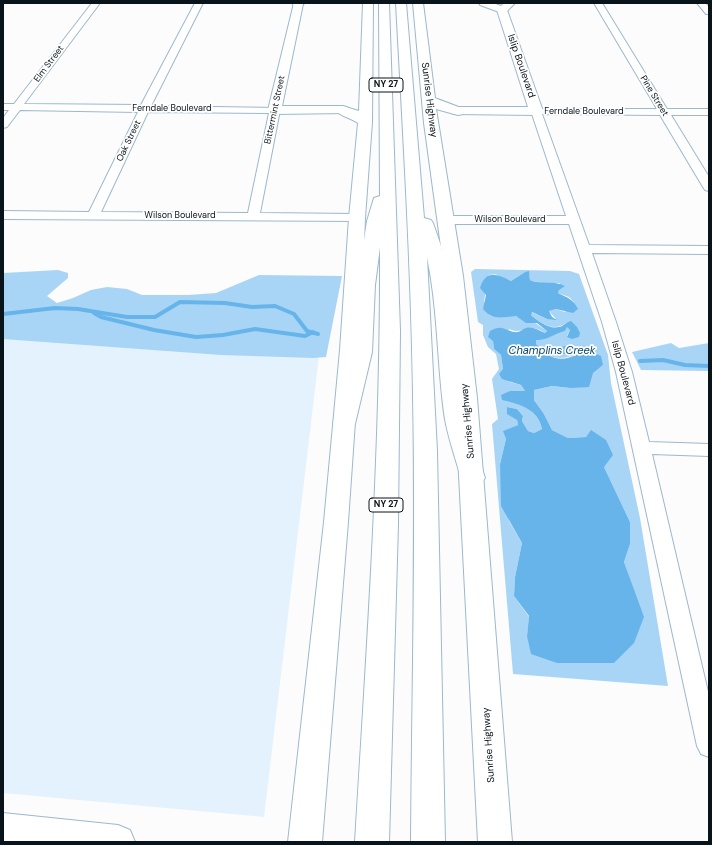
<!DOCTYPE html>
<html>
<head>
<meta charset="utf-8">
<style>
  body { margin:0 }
  #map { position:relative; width:712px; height:845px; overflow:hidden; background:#fcfcfc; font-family:"DM Sans",sans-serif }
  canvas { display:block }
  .frame { position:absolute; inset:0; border:4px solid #09131a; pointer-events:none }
</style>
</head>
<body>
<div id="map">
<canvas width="712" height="845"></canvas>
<div class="frame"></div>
</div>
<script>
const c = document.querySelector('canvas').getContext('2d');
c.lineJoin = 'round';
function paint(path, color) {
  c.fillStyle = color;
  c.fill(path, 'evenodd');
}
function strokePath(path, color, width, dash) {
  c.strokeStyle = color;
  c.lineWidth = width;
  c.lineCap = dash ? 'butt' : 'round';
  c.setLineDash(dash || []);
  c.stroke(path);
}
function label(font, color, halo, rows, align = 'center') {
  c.font = font + ' "DM Sans",sans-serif';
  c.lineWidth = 3.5;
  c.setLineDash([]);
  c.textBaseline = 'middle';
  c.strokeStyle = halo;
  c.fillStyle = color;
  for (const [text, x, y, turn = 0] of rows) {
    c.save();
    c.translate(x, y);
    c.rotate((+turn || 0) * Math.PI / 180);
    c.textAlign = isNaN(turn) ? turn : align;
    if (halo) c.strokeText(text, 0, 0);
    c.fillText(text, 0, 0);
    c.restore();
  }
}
const built = new Path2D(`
  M3,332L319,356L264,817L3,793Z`);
const green = new Path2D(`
  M475,269L570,271L579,274L608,355L611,383L640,518L668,686L513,674L492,424L498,419L492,379L499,369L496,354L488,347L483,335V325L478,322L471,272ZM525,272L530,276V280L541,283H560L558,293L569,297L574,302L565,312L556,309L549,311L556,319H547L531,312V315C541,324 554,332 566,323L579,336H567L570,330L567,326L565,331C555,335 546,338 536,340V344C544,350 549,351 558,346L564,355H555L550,356C566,362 577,352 592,352L603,365L570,388L552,386L534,390V400L544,414L552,430L568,438L586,437L591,431L604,467L630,522V544L624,562L634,591L614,663H557L527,636L529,617L514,596L515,577L522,543L509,521L502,484L500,464L506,439L504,431L518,425L517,420L507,407L517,409L523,416L522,421L528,431L534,433L542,429C539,416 530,407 517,403L510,391H525L521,385L510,382L503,369L501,355L494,349L493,341L510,329C518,334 524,328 532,328C536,328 542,331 545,333L547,331C540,325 523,316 515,316C505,315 498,318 489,315L484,301L489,275L495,274L511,281Z
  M58,270L68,273V278L47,296L57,303L73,298L91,290L107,287L127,289L142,295H188L216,293L259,275L342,276L326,357L313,358L221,355L3,339V273Z
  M671,343L679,348L709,343V371L641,370L632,352Z`);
const water = new Path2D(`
  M529,271L530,280C541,285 554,280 565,286L559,290L558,293C568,298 573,299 578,309L573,313L556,309L549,311L552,317L557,320L547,319L532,312L531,315C539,322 551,331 562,326C565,324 567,322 571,321L577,327L580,333L579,337L572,339L567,337L570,330L567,327L565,331C555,334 545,341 536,340V344C548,354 555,346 569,346L572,349C566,357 559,353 550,356C568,365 581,348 592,352C595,353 598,355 601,356L603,365L593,373L589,387L570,388L552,386L534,390V400L544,414L552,430L568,438L586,437L591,430L606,440L613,455L604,467L630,522V544L624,562L644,617L634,643L614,663H557L531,654L527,636L529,616L514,596L515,577L522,543L501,506L500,464L506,439L503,431L518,425L517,420L507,414V407L517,409L523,416L522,421L528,431L534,433L542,429C538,409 520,404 502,400L501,395L510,391H525L521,385L502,379L499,374L503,369L501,355L494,349L493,341L488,337L490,331C502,324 504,330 514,332C520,333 522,329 526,328C532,326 540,331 545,333L547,331L537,323H526L516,316C502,317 493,321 483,309L486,295L480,288C486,269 497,274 511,281L525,272Z`);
const stream = new Path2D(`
  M94,313L101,317L154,330L196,337L223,335L255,329L305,336L313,332
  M3,314L55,308L78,309L127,317H155L180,302L225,303L252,307L275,306L294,314L307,331L318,334
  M640,361L663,360L685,365L709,366`);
const minor = new Path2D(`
  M92,3H100L24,104L141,105L195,3H203L151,106L279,108L280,110L260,213L357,214L361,215L363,218L361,221L3,219V211L89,212L138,112L20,110L7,127L3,128V118L9,110H3V104H14ZM148,112L269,113L248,213L101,212Z
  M594,3H602L667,109H709V115H671L709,177V191L705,190L703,187L660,115L542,114L589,245L709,246V254L592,253L616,322L632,372L649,442L709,444V456L652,454L709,696V757L701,754L697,746L616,372L602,322L569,224H447L443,223L441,220L443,217L447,216H566L531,111L532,109H657Z
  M697,3H705L709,7V14H706Z`);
const tertiary = new Path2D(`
  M294,3L303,4L282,106H342L347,107L349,110L347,113L275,114L270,113L268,110Z
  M502,7L507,10L543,111L541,114L536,115L453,114L451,111L453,108L458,107H528L497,10Z
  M3,813L118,825L130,830L135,842H3Z`);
const secondary = new Path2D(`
  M363,3H373L372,122L365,218L360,350L348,522L322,842H288L324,522L340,350L349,218L358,123C351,118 340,116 335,110L337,107L342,106L359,111Z
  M413,3H423L435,98C441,101 462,107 465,111L463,114L458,115L436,109L463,276L477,398L512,842H478L455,398L445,276L424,123Z`);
const primary = new Path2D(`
  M292,3H305L298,7L294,6Z
  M479,3H493L501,6L504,3H515L506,12L502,13L480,5Z`);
const motorway = new Path2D(`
  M379,3H389L400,331L398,524L389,842H355C367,644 381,445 380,247L375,285L372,352L355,424L352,429L344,431L336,429L333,424L352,352L357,285L367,221L374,198L380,196Z
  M396,3H406L424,218L431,220L433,223L441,246L451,293L467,421L485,478L481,484L473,486L465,484L461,478C455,456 447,435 444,413C437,361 438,309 427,257L437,451L445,842H411C412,693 416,544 413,395C411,264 403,134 396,3Z`);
const farStreetnames = [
  ["Elm Street",49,64,-53],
  ["Pine Street",654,96,59],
  ["Ferndale Boulevard",172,109],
  ["Bittermint Street",275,110,-78],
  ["Ferndale Boulevard",584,112],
  ["Oak Street",129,141,-64],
  ["Wilson Boulevard",180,216],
  ["Wilson Boulevard",510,220]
];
const shields = [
  [386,85,34],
  [386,505,34]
];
const shieldNames = [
  ["NY 27",386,85],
  ["NY 27",386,505]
];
const streetNames = [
  ["Islip Boulevard",521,66,71],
  ["Sunrise Highway",429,100,83],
  ["Islip Boulevard",623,373,75],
  ["Sunrise Highway",468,421,-95],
  ["Sunrise Highway",489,745,-94]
];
const waterNames = [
  ["Champlins Creek",552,351]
];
paint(built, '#e4f2fd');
paint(green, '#a8d5f6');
paint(water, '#67b4ea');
strokePath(stream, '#67b4ea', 4);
strokePath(minor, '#9cb8cd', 2);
strokePath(tertiary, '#9cb8cd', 2);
strokePath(secondary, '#9cb8cd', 2);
strokePath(primary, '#9cb8cd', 2);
strokePath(motorway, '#9cb8cd', 2);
paint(minor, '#fff');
paint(tertiary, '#fff');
paint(secondary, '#fff');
paint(primary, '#fff');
paint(motorway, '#fff');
label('9px', '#09131a', '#fff', farStreetnames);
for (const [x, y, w] of shields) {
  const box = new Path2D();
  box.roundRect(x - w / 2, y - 7, w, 14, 3);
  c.fillStyle = '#fff';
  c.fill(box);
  strokePath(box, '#09131a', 1);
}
label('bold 9px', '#09131a', null, shieldNames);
label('10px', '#09131a', '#fff', streetNames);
label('italic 11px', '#08476a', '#fff', waterNames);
</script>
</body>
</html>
